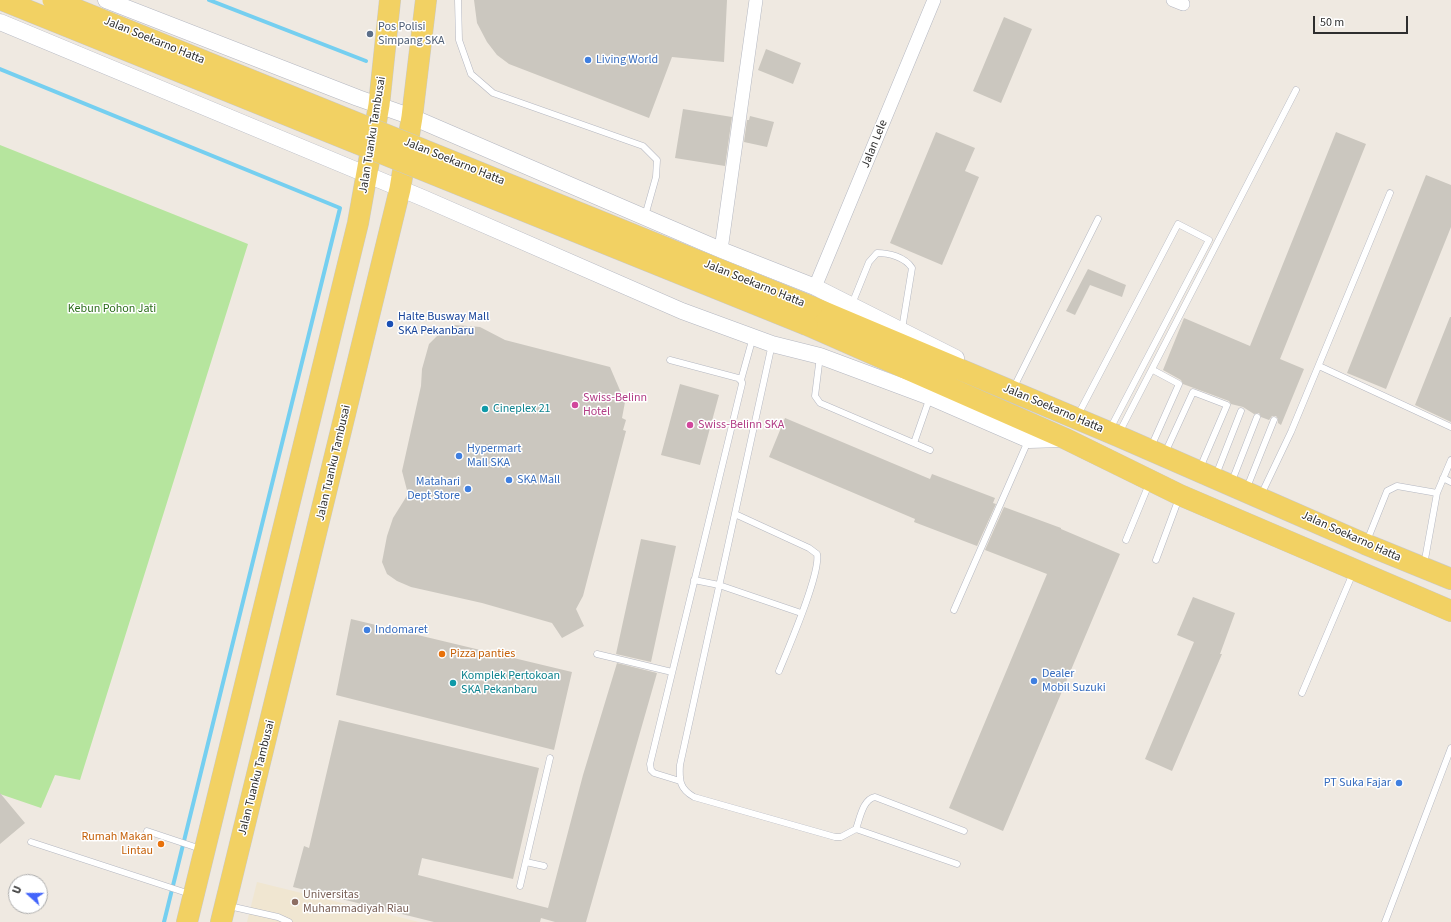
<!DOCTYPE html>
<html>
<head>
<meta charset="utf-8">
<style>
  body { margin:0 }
  #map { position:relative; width:1451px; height:922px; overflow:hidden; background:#efe9e1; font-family:"Source Sans 3",sans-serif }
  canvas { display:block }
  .north { position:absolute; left:8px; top:874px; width:40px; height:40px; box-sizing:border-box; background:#fff; border:1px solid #ababab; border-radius:50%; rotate:291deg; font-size:11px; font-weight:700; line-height:16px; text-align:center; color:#2e2e2e }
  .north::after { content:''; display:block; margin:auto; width:14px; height:18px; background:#4264fb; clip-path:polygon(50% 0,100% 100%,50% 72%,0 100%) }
  .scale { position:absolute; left:1313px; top:16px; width:95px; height:18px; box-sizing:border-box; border:2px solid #2e2e2e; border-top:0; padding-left:5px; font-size:12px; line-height:14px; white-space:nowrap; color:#2e2e2e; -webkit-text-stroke:3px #fff; paint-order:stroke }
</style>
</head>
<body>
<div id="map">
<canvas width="1451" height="922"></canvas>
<div class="north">U</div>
<div class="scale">50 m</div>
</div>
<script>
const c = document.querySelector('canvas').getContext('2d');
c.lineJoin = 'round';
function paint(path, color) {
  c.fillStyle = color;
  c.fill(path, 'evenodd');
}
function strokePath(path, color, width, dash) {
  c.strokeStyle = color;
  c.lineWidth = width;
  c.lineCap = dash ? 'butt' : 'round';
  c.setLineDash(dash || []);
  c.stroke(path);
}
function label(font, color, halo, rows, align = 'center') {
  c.font = font + ' "Source Sans 3",sans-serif';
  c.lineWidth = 3;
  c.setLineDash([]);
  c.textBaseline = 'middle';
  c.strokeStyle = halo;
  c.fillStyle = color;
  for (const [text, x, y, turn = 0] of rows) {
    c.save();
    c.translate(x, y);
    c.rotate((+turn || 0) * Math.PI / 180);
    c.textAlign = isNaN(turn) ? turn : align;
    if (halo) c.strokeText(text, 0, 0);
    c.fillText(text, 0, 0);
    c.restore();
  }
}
const education = new Path2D(`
  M257,882L419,922H247Z`);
const green = new Path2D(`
  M0,145L248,244L80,780L55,775L41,808L0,794Z`);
const stream = new Path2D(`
  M209,0L366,61
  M0,69L340,208L164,922`);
const building = new Path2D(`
  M474,0H727L724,62L672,57L649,118L509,64L497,55L487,42L477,23Z
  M1004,17L1032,29L1001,103L973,91Z
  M766,49L801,63L793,84L758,70Z
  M683,109L732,117L725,166L675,158Z
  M750,116L774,122L767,147L744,142L747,120H749Z
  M936,132L975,148L965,171L979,177L942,265L890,243Z
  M1336,132L1366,144L1280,359L1304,369L1281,425L1278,423V419L1276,416H1272L1269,420L1261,417L1259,413L1254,414L1243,407L1231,404L1229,401L1183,384L1181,380L1163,370L1184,318L1250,346Z
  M1426,175L1451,185V227L1386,389L1347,373Z
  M1088,269L1126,285L1122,297L1090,285L1075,315L1066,311Z
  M1450,317H1451V422L1415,405Z
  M455,325L480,327L505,340L610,367L625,402L622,418L626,420L623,430L626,431L583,596L576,609L584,626L562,638L552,623L482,603L411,587L397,581L387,574L382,562L387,536L393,518L408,494L402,471L421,386L422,369L429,344L442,331Z
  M680,384L719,395L700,465L661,455Z
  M785,418L930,479L932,474L995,498L993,503L996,504L977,546L914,522L915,519L769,457Z
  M1004,507L1061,528V529L1120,554L1003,831L949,808L1047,574L985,550Z
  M641,539L676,546L651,662L616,654Z
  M1193,597L1235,613L1220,654H1222L1172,771L1145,759L1194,642L1177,635Z
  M351,619L572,672L554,750L336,695Z
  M617,663L657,673L586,922H555L541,918L540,922H434L293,887L304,846L309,848L339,720L539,768L513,879L422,858L418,875L548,908L583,775Z
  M0,793L25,823L0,844Z`);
const service = new Path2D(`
  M458,0L459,40L471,74L493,93L643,146L657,160L656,177L645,216
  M852,304L869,262L877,253C889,253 905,257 912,268L902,329
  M772,344L680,765C679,781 680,789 694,797L835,837H841L856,829L957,864
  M820,356L815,396L820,403L930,450
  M670,360L738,378L742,382V384L650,764L651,770L654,773L680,781
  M1319,366L1451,427
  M741,380L753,337
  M1014,387L1098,219
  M1078,415L1178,224L1209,240L1110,429
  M1119,433L1296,90
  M914,443L930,397
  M1151,447L1179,384L1153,370
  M1165,453L1193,392L1227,405L1200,468
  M1216,475L1241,411
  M1443,478L1451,482
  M1232,481L1257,417
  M1246,490L1274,420
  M1261,495L1291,432L1390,193
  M735,514L809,548L817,554C821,573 788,649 779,671
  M1126,540L1149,484
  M1367,541L1387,491L1397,486L1437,493
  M1156,560L1179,498
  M1424,565L1437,493L1451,460
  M694,580L719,585L801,613
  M954,610L1028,441
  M597,654L672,672
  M1302,693L1353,573
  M856,829C860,818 863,799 875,797L964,831
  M147,831L201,849
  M31,842L190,894
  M526,862L544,866
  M520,886L550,758
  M229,906L278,917L289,922
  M1385,922L1451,748`);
const minor = new Path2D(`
  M1173,0L1183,4
  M721,250L756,0
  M815,287L934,0`);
const tertiary = new Path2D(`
  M106,0L358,98L412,117L721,250L815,287L956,358
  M0,22L423,198L682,311L772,344L820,356L930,397L1029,440L1062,439`);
const primary = new Path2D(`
  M812,307L1118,436L1365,544L1451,579
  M807,325L1066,439L1180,495L1451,611
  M187,922L358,223L379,105L390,0
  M221,922L400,189L412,117L426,0`);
const primaryBridge = new Path2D(`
  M2,0L807,325
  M53,0L812,307`);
const markers = [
  [370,34,4,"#5c6f8a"],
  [588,60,4,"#3f7fe0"],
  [390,324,4,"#1a4fb4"],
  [575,405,4,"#d1479c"],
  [485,409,4,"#0f9aa8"],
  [690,425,4,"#d1479c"],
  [459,456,4,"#3f7fe0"],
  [509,480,4,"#3f7fe0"],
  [468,489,4,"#3f7fe0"],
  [367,630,4,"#3f7fe0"],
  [442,654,4,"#e8710a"],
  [1034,681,4,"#3f7fe0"],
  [453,683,4,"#0f9aa8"],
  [1399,783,4,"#3f7fe0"],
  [161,844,4,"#e8710a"],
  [295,902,4,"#8d6e63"]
];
const serviceNames = [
  ["Pos Polisi",378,27],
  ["Simpang SKA",378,41]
];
const streetNames = [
  ["Jalan Soekarno Hatta",154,41,22],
  ["Jalan Tuanku Tambusai",373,135,-81],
  ["Jalan Lele",875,144,-68],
  ["Jalan Soekarno Hatta",454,162,22],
  ["Jalan Soekarno Hatta",754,284,22],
  ["Jalan Soekarno Hatta",1053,409,23],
  ["Jalan Tuanku Tambusai",334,463,-77],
  ["Jalan Soekarno Hatta",1351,537,24],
  ["Jalan Tuanku Tambusai",257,778,-76]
];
const shopNames = [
  ["Living World",596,60],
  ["Hypermart",467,449],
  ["Mall SKA",467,463],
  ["SKA Mall",517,480],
  ["Matahari",460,482,"right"],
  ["Dept Store",460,496,"right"],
  ["Indomaret",375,630],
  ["Dealer",1042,674],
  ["Mobil Suzuki",1042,688],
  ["PT Suka Fajar",1391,783,"right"]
];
const parkNames = [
  ["Kebun Pohon Jati",112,309]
];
const transitNames = [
  ["Halte Busway Mall",398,317],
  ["SKA Pekanbaru",398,331]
];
const hotelNames = [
  ["Swiss-Belinn",583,398],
  ["Hotel",583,412],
  ["Swiss-Belinn SKA",698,425]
];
const cultureNames = [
  ["Cineplex 21",493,409],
  ["Komplek Pertokoan",461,676],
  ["SKA Pekanbaru",461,690]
];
const foodNames = [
  ["Pizza panties",450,654],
  ["Rumah Makan",153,837,"right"],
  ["Lintau",153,851,"right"]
];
const educationNames = [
  ["Universitas",303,895],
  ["Muhammadiyah Riau",303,909]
];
paint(education, '#f0e6d1');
paint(green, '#b6e59e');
strokePath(stream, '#75cff0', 4);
paint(building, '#cbc7bf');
strokePath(service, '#b4b7c1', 7);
strokePath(minor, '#b4b7c1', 14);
strokePath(tertiary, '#b4b7c1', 17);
strokePath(primary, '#c9c9c9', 22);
strokePath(service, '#fff', 6);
strokePath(minor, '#fff', 13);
strokePath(tertiary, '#fff', 16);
strokePath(primary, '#f2d163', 21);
strokePath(primaryBridge, '#c9c9c9', 22, []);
strokePath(primaryBridge, '#f2d163', 21);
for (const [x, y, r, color] of markers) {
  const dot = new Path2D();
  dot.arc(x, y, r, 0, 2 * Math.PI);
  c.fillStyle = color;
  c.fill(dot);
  strokePath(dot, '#fff', 1.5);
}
label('12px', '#4e5e75', '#fff', serviceNames, 'left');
label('12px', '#2e2e2e', '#fff', streetNames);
label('12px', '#366cbe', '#fff', shopNames, 'left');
label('12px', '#2c6e1b', '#fff', parkNames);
label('12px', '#164399', '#fff', transitNames, 'left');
label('12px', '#b23c85', '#fff', hotelNames, 'left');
label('12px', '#0d838f', '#fff', cultureNames, 'left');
label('12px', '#c56008', '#fff', foodNames, 'left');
label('12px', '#785e54', '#fff', educationNames, 'left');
</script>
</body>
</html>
